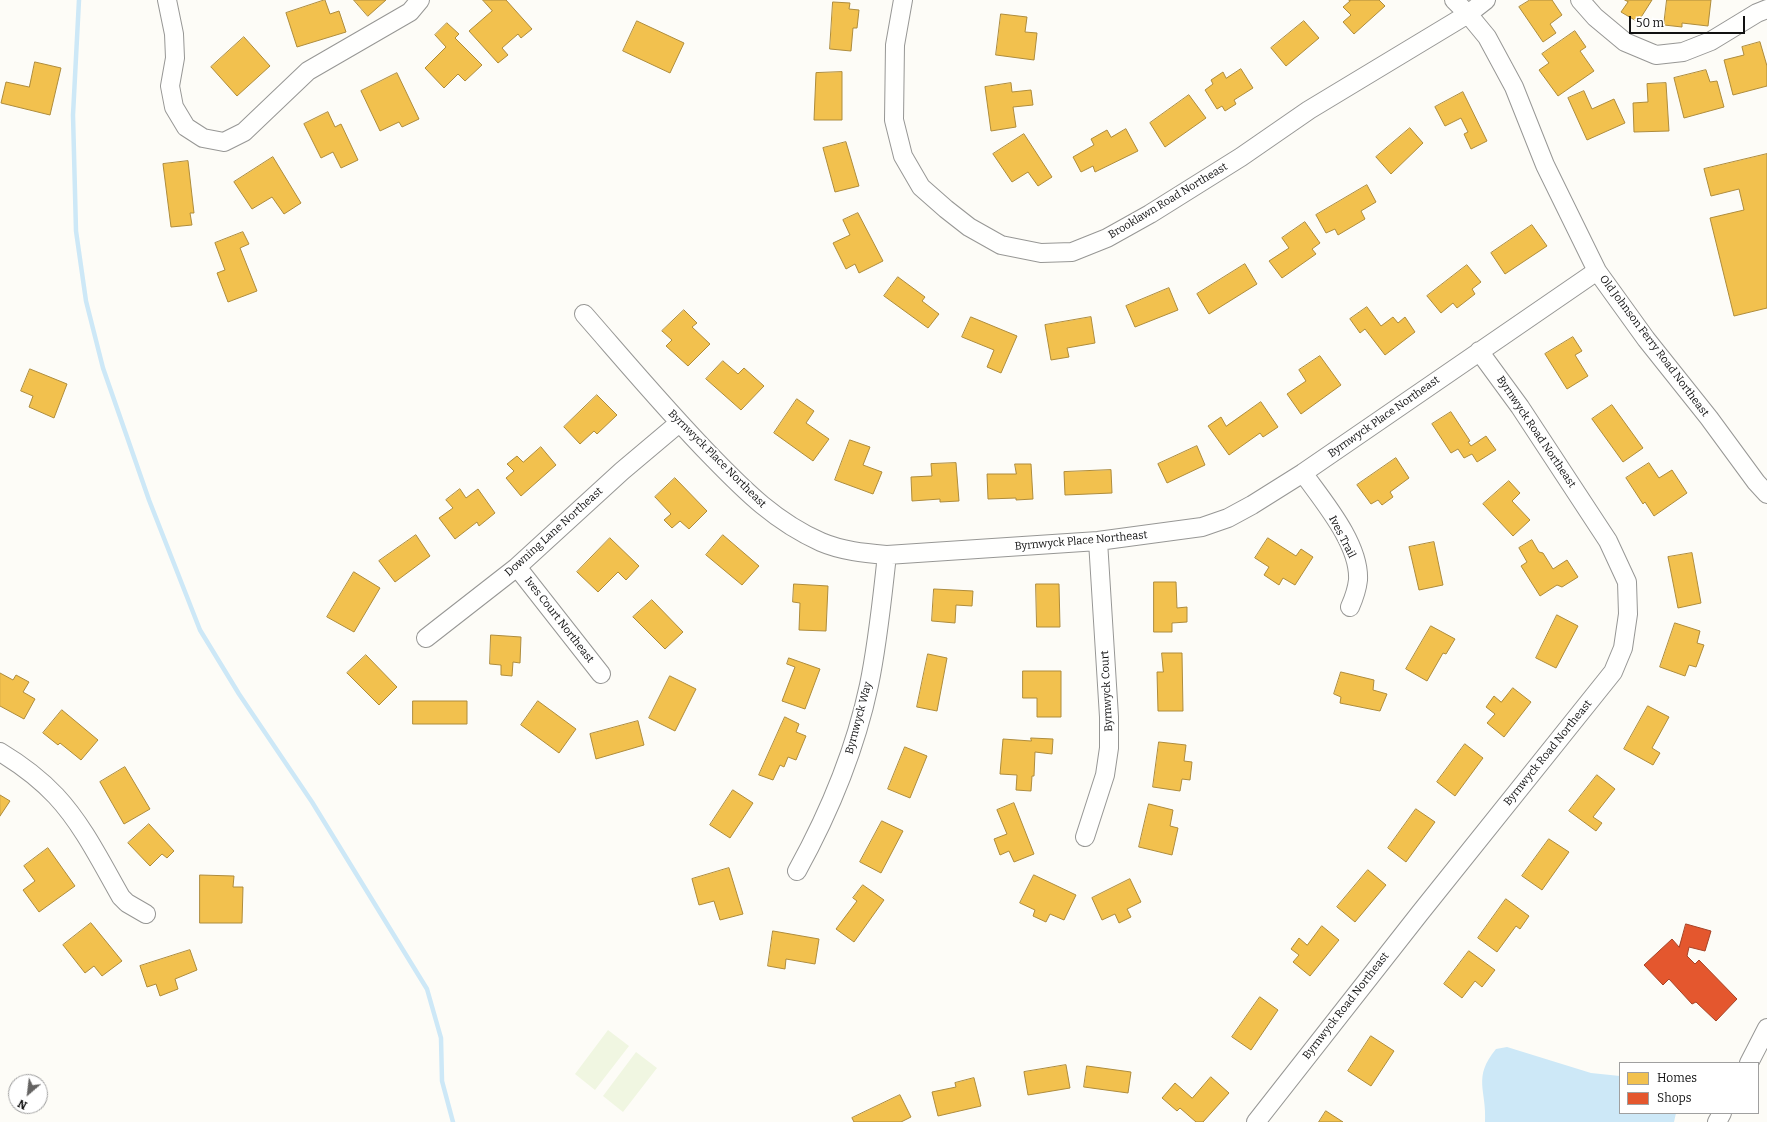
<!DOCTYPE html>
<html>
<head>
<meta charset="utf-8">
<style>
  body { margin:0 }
  #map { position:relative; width:1767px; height:1122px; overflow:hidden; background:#fdfcf7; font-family:Bitter,serif }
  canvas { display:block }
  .legend { position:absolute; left:1619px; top:1062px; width:140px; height:52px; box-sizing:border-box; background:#fff; border:1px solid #a0a0a0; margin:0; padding:5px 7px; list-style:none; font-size:12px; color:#111 }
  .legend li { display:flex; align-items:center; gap:8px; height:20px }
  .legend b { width:20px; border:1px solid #a0a0a0 }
  .north { position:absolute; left:8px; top:1074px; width:40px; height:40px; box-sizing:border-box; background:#fff; border:1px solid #a0a0a0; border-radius:50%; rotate:208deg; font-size:11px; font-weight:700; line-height:16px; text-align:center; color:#111 }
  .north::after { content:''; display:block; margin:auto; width:14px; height:18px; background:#646362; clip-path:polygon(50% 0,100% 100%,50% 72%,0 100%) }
  .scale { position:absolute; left:1629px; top:16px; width:116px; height:18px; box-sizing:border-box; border:2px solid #111; border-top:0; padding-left:5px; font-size:12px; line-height:14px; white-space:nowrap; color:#111; -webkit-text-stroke:3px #fff; paint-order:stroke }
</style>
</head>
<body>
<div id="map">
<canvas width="1767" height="1122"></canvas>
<ul class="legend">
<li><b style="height:11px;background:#f2c14e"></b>Homes</li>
<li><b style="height:11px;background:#e4572e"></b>Shops</li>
</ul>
<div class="north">N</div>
<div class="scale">50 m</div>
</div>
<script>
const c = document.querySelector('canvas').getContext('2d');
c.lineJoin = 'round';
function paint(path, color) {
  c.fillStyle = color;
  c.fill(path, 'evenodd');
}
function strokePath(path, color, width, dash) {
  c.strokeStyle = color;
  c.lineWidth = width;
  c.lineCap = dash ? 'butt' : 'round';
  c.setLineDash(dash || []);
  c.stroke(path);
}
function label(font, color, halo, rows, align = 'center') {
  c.font = font + ' Bitter,serif';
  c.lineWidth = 4;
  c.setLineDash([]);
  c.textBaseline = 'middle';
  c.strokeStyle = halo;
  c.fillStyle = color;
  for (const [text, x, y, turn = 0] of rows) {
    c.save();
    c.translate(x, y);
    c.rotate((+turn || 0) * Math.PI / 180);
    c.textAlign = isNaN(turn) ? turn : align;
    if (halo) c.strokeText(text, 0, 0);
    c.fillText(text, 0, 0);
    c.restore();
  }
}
const pitch = new Path2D(`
  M608,1030L629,1046L595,1090L575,1074Z
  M636,1052L657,1068L623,1112L603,1096Z`);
const water = new Path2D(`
  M1507,1047L1591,1073L1620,1076V1113H1676L1674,1122H1485C1487,1090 1472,1078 1496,1049Z`);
const homes = new Path2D(`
  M325,0L330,14L339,11L346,32L297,47L286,13Z
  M354,0H386L368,16Z
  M483,0H506L532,29L521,38L518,34L502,48L508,55L498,63L469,31L492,11Z
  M1349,0H1379L1385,6L1354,34L1343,22L1351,15L1343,7L1350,1Z
  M1530,0H1552L1562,15L1550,24L1556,33L1543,42L1519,7Z
  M1625,0H1652L1638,22L1621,12L1628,2Z
  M1667,0H1711L1708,26L1682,23V27L1664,25Z
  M833,2L850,3L849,9L859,10L857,28H853L851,51L830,49Z
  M1001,14L1027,17L1025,32L1037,33L1034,60L996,55Z
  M637,21L684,43L670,73L623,51Z
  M1304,21L1319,38L1286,66L1271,48Z
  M447,23L459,34L455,38L482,65L465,81L458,74L444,88L425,68L446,47L435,35Z
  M1575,31L1586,47L1580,51L1594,71L1558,96L1539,70L1549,63L1542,54Z
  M244,37L270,66L237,96L211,67Z
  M1760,42L1767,66V86L1733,95L1724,60L1744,55L1742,47Z
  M35,62L61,68L50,115L1,103L6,82L29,87Z
  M1241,69L1253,88L1234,100L1236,104L1225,111L1222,106L1217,109L1205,90L1213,84L1211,80L1223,72L1226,78Z
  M1706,70L1710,82L1717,81L1724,107L1684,118L1674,78Z
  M842,72V120H814L816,73Z
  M397,73L419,119L402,127L399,122L380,131L361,91Z
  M1011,83L1012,92L1031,90L1033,105L1013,107L1016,127L991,131L985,87Z
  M1666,83L1669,131L1634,132L1633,103L1648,102L1647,84Z
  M1584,91L1592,109L1614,99L1625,123L1587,140L1568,98Z
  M1463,92L1487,141L1471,149L1464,134L1468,132L1461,118L1445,126L1435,107Z
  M1189,95L1206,118L1165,147L1150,123Z
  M328,112L335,127L341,124L358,160L341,168L333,152L321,158L304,124Z
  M1410,128L1423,143L1391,174L1376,157Z
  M1126,129L1138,151L1095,172L1093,166L1081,172L1073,157L1094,145L1091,139L1107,130L1111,137Z
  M1024,134L1052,177L1038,186L1028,172L1012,182L993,154Z
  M846,142L859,186L835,192L823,148Z
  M1767,154V308L1734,316L1710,218L1744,210L1739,189L1711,196L1704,169Z
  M273,157L301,203L284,214L272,197L252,209L234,182Z
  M188,161L194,213H190L192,225L171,227L163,164Z
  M1367,185L1376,202L1361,211L1365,219L1338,235L1335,229L1326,233L1316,215Z
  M858,213L883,261L859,273L855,264L846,269L833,243L850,235L843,220Z
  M1305,222L1320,243L1312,249L1316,254L1282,278L1269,261L1289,248L1282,238Z
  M1532,225L1547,246L1505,274L1491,253Z
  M243,232L249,244L240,248L257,291L228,302L217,273L225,270L215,243Z
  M1245,264L1257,284L1209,314L1197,294Z
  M1467,265L1481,282L1472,289L1475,294L1457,308L1453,303L1441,313L1427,296Z
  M898,277L925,297L922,301L939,314L928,328L884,296Z
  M1169,288L1178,310L1135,327L1126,306Z
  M1367,307L1381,326L1393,317L1398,323L1405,317L1415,332L1385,355L1365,329L1360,333L1350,319Z
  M684,310L697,323L692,327L710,344L688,366L666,346L672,340L662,331Z
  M971,317L1017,336L1001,373L987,367L994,350L962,337Z
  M1091,317L1095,343L1067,348L1069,357L1051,360L1045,325Z
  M1573,337L1582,351L1575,355L1588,376L1567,389L1545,354Z
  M1320,356L1341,385L1301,414L1287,394L1306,381L1299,370Z
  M723,361L738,374L744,368L764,386L741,410L706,379Z
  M30,369L67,384L54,418L29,407L33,396L21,391Z
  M597,395L617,415L597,434L594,431L580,444L564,427Z
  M797,399L814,411L806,423L829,439L813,461L774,433Z
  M1261,402L1278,427L1263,437L1260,433L1229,455L1208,426L1221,417L1226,426Z
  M1612,405L1643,448L1623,462L1592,419Z
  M1451,412L1470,441L1468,442L1471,446L1486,436L1496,450L1477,462L1472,454L1464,458L1458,449L1451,453L1432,424Z
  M850,440L870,447L863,465L882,472L873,494L835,480Z
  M1197,446L1205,465L1167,483L1158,464Z
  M541,447L556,465L521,496L506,478L514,471L507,464L517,456L523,462Z
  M1396,458L1409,478L1390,492L1393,497L1382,505L1378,500L1371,504L1357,485Z
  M956,463L959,501L940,502V499L912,501L911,477L932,476L931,464Z
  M1649,463L1659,478L1672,470L1687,493L1654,516L1645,502L1643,504L1626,478Z
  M1015,464H1031L1033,499L1016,500V498L988,499L987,474H1016Z
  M1111,470L1112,493L1065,495L1064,472Z
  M675,478L707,511L689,529L680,521L672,528L664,520L671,514L655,497Z
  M1509,481L1520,493L1512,501L1530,520L1513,536L1483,504Z
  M460,489L466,498L478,489L495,513L479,526L477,522L455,539L439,518L453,508L446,500Z
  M416,535L430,556L395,582L379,561Z
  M723,535L759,566L742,585L706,555Z
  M610,538L639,566L626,580L618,572L598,592L577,572Z
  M1268,538L1296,556L1301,549L1313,557L1295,585L1283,578L1279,585L1264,575L1269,567L1255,558Z
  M1532,540L1539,552L1543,553L1553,569L1567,560L1578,577L1562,587L1557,585L1540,596L1521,566L1527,562L1519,548Z
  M1434,542L1443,585L1419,590L1409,547Z
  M1692,553L1701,603L1678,608L1668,557Z
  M354,572L380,588L354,632L327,617Z
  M1154,582H1176L1177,608L1187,607V622L1172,623V632H1154Z
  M794,584L828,586L826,631L799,630L800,603L793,602Z
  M1036,584H1059L1060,627H1037Z
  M934,589L973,591L972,606L956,605L955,623L932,621Z
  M652,600L683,632L665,649L633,617Z
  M1557,615L1578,626L1556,668L1536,658Z
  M1675,623L1700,631L1697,643L1704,645L1696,667L1689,665L1685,676L1660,667Z
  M1431,626L1455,639L1446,654L1443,653L1427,681L1406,669Z
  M491,635L521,637L520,663L513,662L512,676L501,675V665L490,664Z
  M1162,653H1182L1183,711H1158L1157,672H1163Z
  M928,654L947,658L937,711L917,707Z
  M366,655L397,687L379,705L347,673Z
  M789,658L820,669L805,709L782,701L795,667L787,664Z
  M1023,671H1061V717H1037V698H1023Z
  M1341,672L1374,680L1373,690L1387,694L1380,711L1340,703L1341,697L1334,694Z
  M0,673L13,680L16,675L29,682L23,692L35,699L24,719L0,706Z
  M670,676L696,689L675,731L649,718Z
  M1513,688L1531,702L1504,737L1487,723L1495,714L1486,707L1494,696L1501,702Z
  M413,701H467V724H413Z
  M538,701L576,729L559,753L521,725Z
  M1648,706L1669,717L1652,748L1660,753L1653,765L1624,749Z
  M62,710L98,740L81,760L60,743L58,745L43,733Z
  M785,717L799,724L796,732L806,736L796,760L788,757L784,767L780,765L773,780L759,775Z
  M638,721L644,745L596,759L590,734Z
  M1031,738L1053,739L1052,754L1035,752L1034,776H1032L1031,791L1016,790L1017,775L1000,774L1003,739L1031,741Z
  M1159,742L1186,745L1184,761L1192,762L1190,780L1182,779L1180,791L1153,787Z
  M1465,744L1483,758L1455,796L1437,782Z
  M905,747L927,756L910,798L888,789Z
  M125,767L150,809L124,824L100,782Z
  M1597,775L1615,789L1593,817L1602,823L1596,831L1569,811Z
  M733,790L753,803L730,838L710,825Z
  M0,795L10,801L0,816Z
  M1014,803L1034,854L1014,862L1009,851L1000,855L994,839L1007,834L997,810Z
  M1149,804L1173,810L1170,826L1178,828L1172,855L1139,847Z
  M1416,809L1435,822L1406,862L1388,848Z
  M882,821L903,831L881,873L860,862Z
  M149,824L174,851L167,858L162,854L150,866L128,843Z
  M1549,839L1569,852L1542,890L1522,876Z
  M48,848L75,886L39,912L23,890L35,881L24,866Z
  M729,868L743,914L720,920L714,901L699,905L692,879Z
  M1368,870L1386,885L1355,922L1337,907Z
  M200,875L234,876L233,887H243L242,923H200Z
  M1034,875L1076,895L1064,920L1050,914L1046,922L1033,916L1035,910L1020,903Z
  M1130,879L1141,902L1127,909L1131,917L1119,923L1115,914L1102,920L1092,898Z
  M863,885L884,900L854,942L836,929L857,901L853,898Z
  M1506,899L1529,916L1520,929L1516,926L1497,952L1478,938Z
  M91,923L122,961L102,976L94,966L85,973L63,945Z
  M1322,926L1339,940L1310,976L1293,962L1299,955L1291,949L1299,938L1307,945Z
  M773,931L819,939L815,964L786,959L785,969L768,966Z
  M190,950L197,970L175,979L178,989L160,996L156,984L147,987L140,966Z
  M1469,951L1495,970L1482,987L1475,981L1462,998L1444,984Z
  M1260,997L1278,1010L1251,1050L1232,1037Z
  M1371,1036L1394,1051L1371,1086L1348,1071Z
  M1066,1065L1070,1088L1028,1095L1024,1072Z
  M1087,1066L1131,1072L1128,1093L1084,1087Z
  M1211,1077L1229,1093L1203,1122H1196L1180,1108L1177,1111L1162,1098L1175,1083L1192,1098Z
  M974,1078L981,1106L938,1116L932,1092L956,1087L955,1083Z
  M900,1095L911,1117L901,1122H854L852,1118Z
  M1326,1111L1343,1122H1319Z`);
const shops = new Path2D(`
  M1686,924L1711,931L1705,951L1689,947L1687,956L1695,964L1699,960L1737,999L1716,1021L1696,1002L1692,1004L1669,979L1663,985L1644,965L1672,939L1679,947Z`);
const stream = new Path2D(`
  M79,0L73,115L76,231L86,301L103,368L149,500L200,630L239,694L312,802L427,989L441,1038L442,1081L453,1122`);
const minor = new Path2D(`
  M167,0L174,34L175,58L170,86L174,107L186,127L203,138L224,142L244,132L308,71L410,12L420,0
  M903,0L895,45L894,120L903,156L921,187L946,209L969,227L1001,245L1041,253L1072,252L1107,238L1150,214L1241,157L1309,110L1468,14L1486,0
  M1454,0L1468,14L1487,37L1514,87L1545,165L1597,271L1646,339L1709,418L1756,482L1767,494
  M1580,0L1595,17L1625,42L1656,55L1683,52L1711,41L1757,13L1767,9
  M584,314C626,362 667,411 712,457C746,492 776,522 821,542C842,551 865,553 887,555L1098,541L1202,527L1228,518L1252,505L1303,473L1597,271
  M1303,473C1323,501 1360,544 1358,580C1357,589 1354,598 1350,607
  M517,567L601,674
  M426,638L517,567L622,471L679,423
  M0,752C20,764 39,778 56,796C83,825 101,862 121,897L127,903L146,914
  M1085,837L1105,775L1109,748V717L1098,541
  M797,871C829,813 855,751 869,685C878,642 882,599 887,555
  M1749,1063L1767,1028
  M1256,1122L1420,913L1613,672L1623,648L1628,614L1627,582L1608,541L1520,407L1479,351
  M1717,1122L1722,1113`);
const streetNames = [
  ["Brooklawn Road Northeast",1168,201,-31],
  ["Old Johnson Ferry Road Northeast",1654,346,53],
  ["Byrnwyck Place Northeast",1384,417,-35],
  ["Byrnwyck Road Northeast",1536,432,56],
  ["Byrnwyck Place Northeast",717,459,45],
  ["Downing Lane Northeast",554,532,-42],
  ["Ives Trail",1342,537,63],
  ["Byrnwyck Place Northeast",1081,541,-5],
  ["Ives Court Northeast",559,620,52],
  ["Byrnwyck Court",1107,691,-93],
  ["Byrnwyck Way",859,718,-75],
  ["Byrnwyck Road Northeast",1548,753,-51],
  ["Byrnwyck Road Northeast",1346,1006,-52]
];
paint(pitch, '#f0f6e1');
paint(water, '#cde8f7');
paint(homes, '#f2c14e');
strokePath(homes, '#ae8c3c', 1);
paint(shops, '#e4572e');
strokePath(shops, '#a54225', 1);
strokePath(stream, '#cde8f7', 4.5);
strokePath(minor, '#979795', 20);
strokePath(minor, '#fffffe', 18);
label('11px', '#111', '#fff', streetNames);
</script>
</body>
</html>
